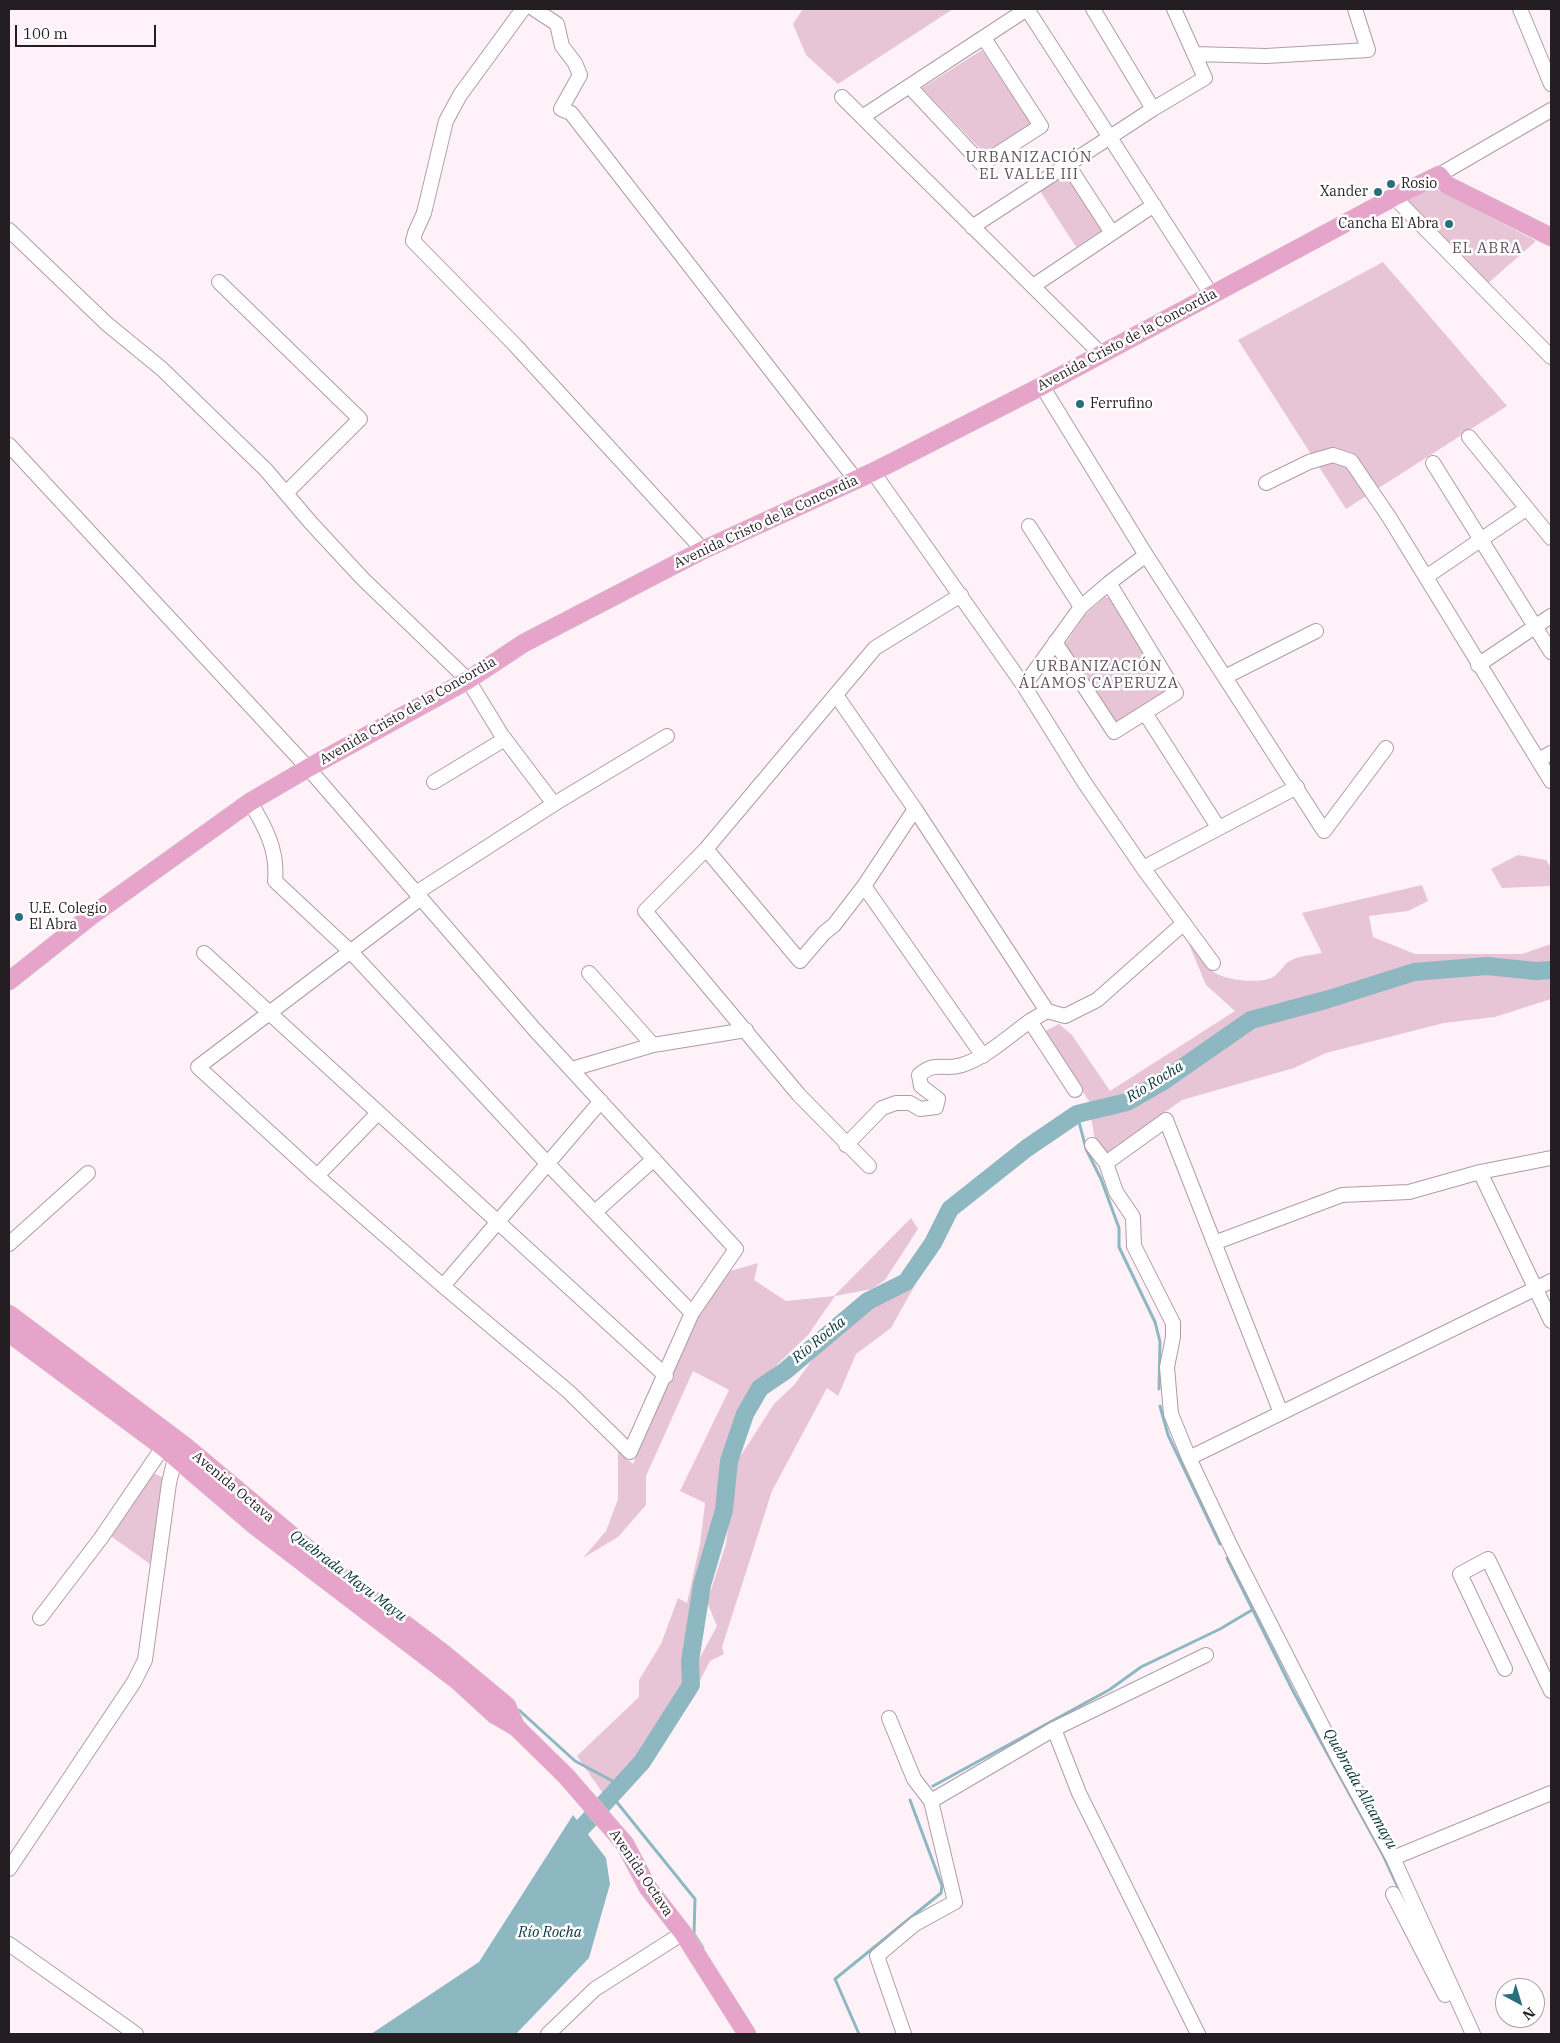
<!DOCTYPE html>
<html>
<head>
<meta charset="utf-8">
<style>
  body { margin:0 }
  #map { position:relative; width:1560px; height:2043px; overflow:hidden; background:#fef2f8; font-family:"IBM Plex Serif",serif }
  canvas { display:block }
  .frame { position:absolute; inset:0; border:10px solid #241d21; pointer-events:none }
  .north { position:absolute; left:1495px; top:1978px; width:50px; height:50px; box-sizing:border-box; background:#fff; border:1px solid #a7a5a6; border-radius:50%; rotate:141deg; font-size:14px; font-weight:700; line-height:20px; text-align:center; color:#241d21 }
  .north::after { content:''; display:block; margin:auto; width:18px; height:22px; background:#286f7c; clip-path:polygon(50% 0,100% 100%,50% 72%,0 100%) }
  .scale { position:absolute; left:15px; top:25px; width:141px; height:22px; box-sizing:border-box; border:2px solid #241d21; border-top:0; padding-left:6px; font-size:15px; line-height:18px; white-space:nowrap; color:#241d21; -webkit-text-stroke:4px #fff; paint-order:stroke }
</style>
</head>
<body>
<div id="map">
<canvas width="1560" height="2043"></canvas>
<div class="frame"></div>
<div class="north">N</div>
<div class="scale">100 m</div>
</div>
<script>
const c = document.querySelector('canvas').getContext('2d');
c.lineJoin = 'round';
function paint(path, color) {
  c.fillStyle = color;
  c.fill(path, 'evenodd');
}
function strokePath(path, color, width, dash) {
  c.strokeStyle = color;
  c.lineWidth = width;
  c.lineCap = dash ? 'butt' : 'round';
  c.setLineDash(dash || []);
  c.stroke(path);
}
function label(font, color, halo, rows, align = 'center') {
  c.font = font + ' "IBM Plex Serif",serif';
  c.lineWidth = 5;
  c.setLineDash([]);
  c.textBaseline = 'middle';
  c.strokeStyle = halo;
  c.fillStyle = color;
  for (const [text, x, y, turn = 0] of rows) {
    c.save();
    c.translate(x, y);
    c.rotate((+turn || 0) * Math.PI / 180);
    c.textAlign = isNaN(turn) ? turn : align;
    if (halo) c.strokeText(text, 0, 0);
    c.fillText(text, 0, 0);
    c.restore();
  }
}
const green = new Path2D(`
  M803,9H953L838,84L806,55L793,24Z
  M982,50L1033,127L987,156L922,88Z
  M1066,175L1102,230L1076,247L1040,191Z
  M1430,186L1444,193L1536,241L1486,285L1403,202Z
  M1383,262L1507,406L1346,509L1238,340Z
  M1105,597L1111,598L1166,687L1163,695L1119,723L1111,720L1065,644L1086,614Z
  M1518,855L1546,860L1551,868V886L1502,888L1491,869Z
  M1422,885L1428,901L1408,911L1369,916L1373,937L1415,954H1522L1551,944V962L1523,964L1491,959L1416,966L1247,1015L1144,1086L1123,1096L1090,1103L1045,1031L1059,1024L1072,1035L1110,1091L1235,1011L1206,985L1185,935C1193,946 1201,960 1211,970C1221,980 1258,984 1271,978C1278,975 1282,967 1288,962C1297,956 1311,955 1322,953L1302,913Z
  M1485,970L1531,976L1551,974V999L1495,1017L1444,1023L1326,1053L1294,1068L1182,1100L1106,1154L1095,1141L1091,1116L1132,1105L1255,1023L1414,978Z
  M911,1218L918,1229L885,1280L872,1289L835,1296L808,1335L758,1383L739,1409L724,1458L716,1509L691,1609L684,1663V1686L636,1759L604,1795L577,1756L639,1697V1680L661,1644L678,1598L687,1603L700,1544L705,1503L680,1491L729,1390L693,1371L646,1476V1505L618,1537L583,1558L606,1531L618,1499V1451L633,1464L688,1332L720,1274L758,1263L754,1280L786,1301L834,1296Z
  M915,1285L891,1328L856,1354L838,1396L827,1388L772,1491L722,1647L724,1654L710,1661L698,1684L697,1663L717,1626L707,1602L726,1544L736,1463L774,1404L795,1384L817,1353L870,1308Z
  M151,1472L164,1478L150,1564L108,1534Z`);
const water = new Path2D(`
  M573,1815L606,1858L610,1884L589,1958L516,2034H371L479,1962Z`);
const stream = new Path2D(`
  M1077,1114L1086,1149L1101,1179L1119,1228V1247L1155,1322L1160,1342L1159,1389
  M1160,1406L1168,1435L1220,1544
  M1227,1558L1293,1691L1383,1855L1408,1909
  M519,1710L575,1761L620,1785
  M933,1786L1109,1690L1141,1667L1220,1629L1252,1610
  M611,1795L695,1899L694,1934L703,1948
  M859,2034L835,1979L941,1893L942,1886L910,1800`);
const river = new Path2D(`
  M567,1844L642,1762L691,1685L690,1661L702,1585L724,1510L729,1461L745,1414L760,1388L785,1371L868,1301L906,1282L933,1243L950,1209L1027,1148L1077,1114L1127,1102L1162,1082L1251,1020L1329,999L1414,972L1487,966L1536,971L1551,970`);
const minor = new Path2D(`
  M523,9L460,95L446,121L424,213L415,233L413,241L515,345L703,550
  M534,9L557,24L562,46L575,63L580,75L561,109L571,113L856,480
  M1027,9L1211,294
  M1093,9L1153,109
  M1520,9L1551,84
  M1194,54L1266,56L1368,50L1355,9
  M910,87L982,164L1041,126L984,38
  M842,97L1102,355
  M862,117L1027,9
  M1068,165L1112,233
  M1439,175L1551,110
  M1394,197L1551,357
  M972,227L1153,109L1205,78L1174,9
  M9,230L107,324L162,369L266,470L311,523L363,579L468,680L501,734L554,804
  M219,282L360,419L286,493
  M1033,286L1154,205
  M1042,386L1146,555L1324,831L1386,748
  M1469,437L1551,538
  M9,445L308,768L535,1030L736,1249L692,1313L630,1452L569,1392L443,1286L317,1176L198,1067L421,898
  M1433,463L1551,652
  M873,472L1024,686L1084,782L1143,868L1213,963
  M1266,483L1309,462L1333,455L1351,461L1389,517L1551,781
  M1029,526L1081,607
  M1426,577L1526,509
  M1055,642L1114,732L1176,693L1109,583
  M1478,665L1551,616
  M1225,677L1316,631
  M1024,686L1081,607L1109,583L1146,555
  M836,695L915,809L1047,1011L1030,1021L1075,1090
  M1145,713L1218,827
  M1539,760L1551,753
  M434,782L505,739
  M250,802C266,828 278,851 275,881L351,952L546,1162L692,1313
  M706,849L800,961L824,933L834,925L864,886L915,809
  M1143,868L1297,787
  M864,886L983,1056
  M416,893L554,804L667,736
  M204,953L666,1376
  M589,973L653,1045
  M1047,1011L1065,1016L1097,1000L1184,923
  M572,1069L653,1045L746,1030
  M846,1145L882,1108L896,1103H910L920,1109L936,1107L938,1099L921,1086L919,1075C937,1060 943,1071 962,1065C987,1057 1009,1036 1030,1021
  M1092,1145L1106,1163L1116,1192L1133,1217L1134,1246L1173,1323V1337L1167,1367L1171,1414L1189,1458L1231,1547L1340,1761L1393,1858L1473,2034
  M1106,1163L1166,1120L1281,1413
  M869,1166L799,1095L645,911L706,849L875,648L961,595
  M1480,1172L1551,1321
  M317,1176L378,1113
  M595,1212L654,1159
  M1214,1243L1342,1195L1409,1192L1480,1172L1551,1158
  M9,1244L88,1173
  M443,1286L601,1101
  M1189,1458L1551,1281
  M40,1618L101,1538L163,1447
  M1505,1669L1460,1574L1488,1559L1551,1691
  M889,1718L914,1779L931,1801L955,1902L915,1924L877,1956L904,2034
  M1054,1729L1079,1793L1198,2034
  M931,1801L1054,1729L1206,1655
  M1393,1858L1551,1793
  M9,1869L134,1682L145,1660L169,1483L175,1458L180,1452
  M1393,1894L1445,1995
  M9,1944L136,2034
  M548,2034L595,1989L683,1933`);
const major = new Path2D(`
  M9,981L91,916L250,802L308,768L468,680L524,643L703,550L873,472L1042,386L1394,197L1439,175L1447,185L1551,237
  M9,1314L185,1446L333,1570L443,1653L507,1706L516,1727
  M9,1333L163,1447L254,1525L458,1681L495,1715L516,1727L566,1776L625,1844L648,1888L683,1933L747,2034`);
const markers = [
  [1391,184,5,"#286f7c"],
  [1378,192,5,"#286f7c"],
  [1449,224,5,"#286f7c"],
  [1080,404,5,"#286f7c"],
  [19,917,5,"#286f7c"]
];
const poiNames = [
  ["Rosio",1401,184],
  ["Xander",1368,192,"right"],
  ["Cancha El Abra",1439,224,"right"],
  ["Ferrufino",1090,404],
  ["U.E. Colegio",29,909],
  ["El Abra",29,925]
];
const streetNames = [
  ["Avenida Cristo de la Concordia",1127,340,-28],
  ["Avenida Cristo de la Concordia",766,522,-25],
  ["Avenida Cristo de la Concordia",408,711,-30],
  ["Avenida Octava",233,1487,40],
  ["Avenida Octava",641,1873,56]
];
const neighbourhoodNames = [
  ["URBANIZACIÓN",1029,158],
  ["EL VALLE III",1029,175],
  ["EL ABRA",1487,249],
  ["URBANIZACIÓN",1099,667],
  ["ÁLAMOS CAPERUZA",1099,684]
];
const waterNames = [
  ["Río Rocha",1155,1082,-32],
  ["Río Rocha",819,1340,-39],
  ["Quebrada Mayu Mayu",348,1576,37],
  ["Quebrada Allcamayu",1360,1789,61],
  ["Río Rocha",550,1933]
];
paint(green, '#e7c5d6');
paint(water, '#8db8c1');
strokePath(stream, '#8db8c1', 3);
strokePath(river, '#8db8c1', 18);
strokePath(minor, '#af9ca5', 16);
strokePath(major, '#d3d2d3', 19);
strokePath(minor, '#fff', 14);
strokePath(major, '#e7a4cb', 18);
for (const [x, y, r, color] of markers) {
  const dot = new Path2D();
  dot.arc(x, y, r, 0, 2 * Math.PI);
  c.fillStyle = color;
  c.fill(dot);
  strokePath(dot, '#fff', 2);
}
label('14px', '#241d21', '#fff', poiNames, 'left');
label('14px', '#241d21', '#fff', streetNames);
c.letterSpacing = '1px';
label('15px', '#615059', '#fff', neighbourhoodNames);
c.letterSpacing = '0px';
label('italic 15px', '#08333a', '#fff', waterNames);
</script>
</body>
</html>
